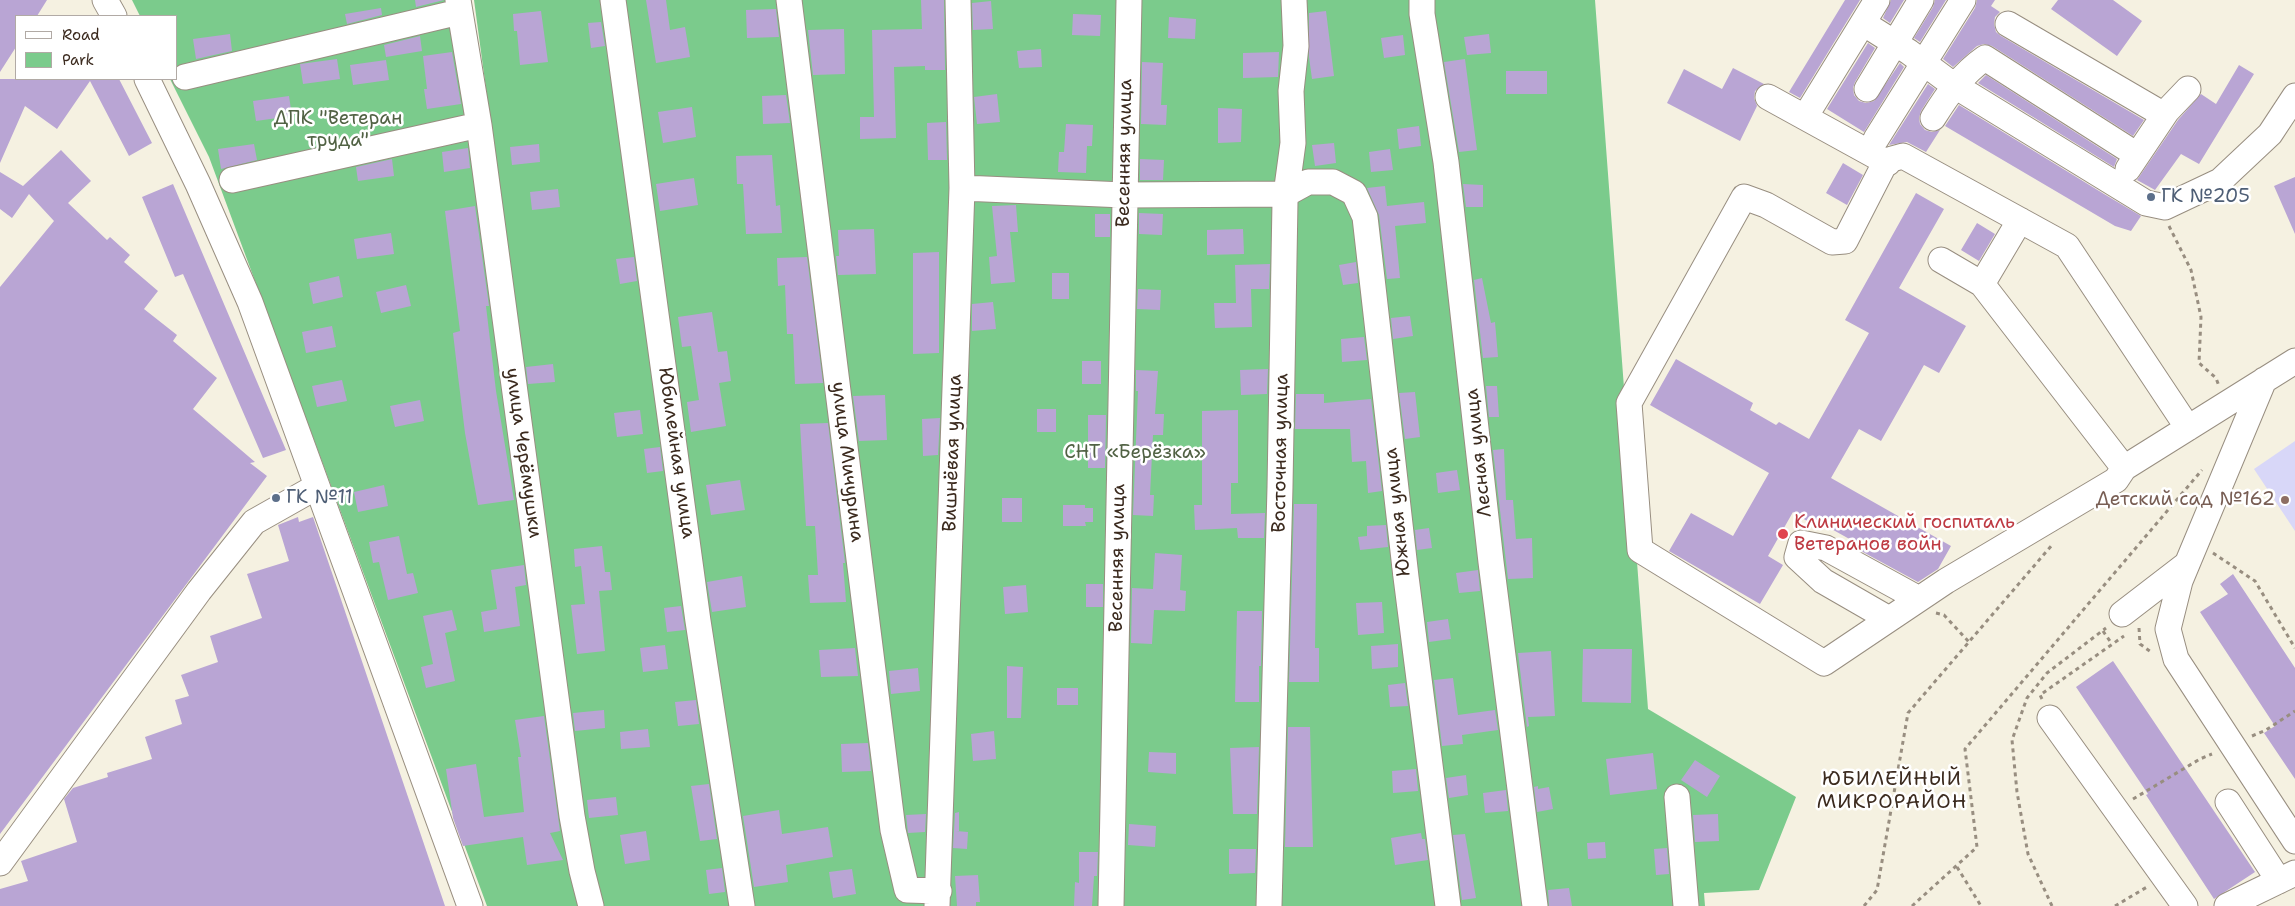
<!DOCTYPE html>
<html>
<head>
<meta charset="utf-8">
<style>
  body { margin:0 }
  #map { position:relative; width:2295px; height:906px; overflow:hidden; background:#f5f1e1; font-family:"Shantell Sans",sans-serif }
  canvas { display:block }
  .legend { position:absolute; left:15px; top:15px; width:162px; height:65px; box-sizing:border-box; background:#fff; border:1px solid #b1aaa5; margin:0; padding:6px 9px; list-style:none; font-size:15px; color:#3b2a1e }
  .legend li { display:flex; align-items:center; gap:10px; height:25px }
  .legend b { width:25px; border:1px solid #b1aaa5 }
</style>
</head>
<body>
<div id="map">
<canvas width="2295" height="906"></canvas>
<ul class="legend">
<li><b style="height:6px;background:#fff"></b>Road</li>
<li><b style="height:14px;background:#7bcb8c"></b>Park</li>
</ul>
</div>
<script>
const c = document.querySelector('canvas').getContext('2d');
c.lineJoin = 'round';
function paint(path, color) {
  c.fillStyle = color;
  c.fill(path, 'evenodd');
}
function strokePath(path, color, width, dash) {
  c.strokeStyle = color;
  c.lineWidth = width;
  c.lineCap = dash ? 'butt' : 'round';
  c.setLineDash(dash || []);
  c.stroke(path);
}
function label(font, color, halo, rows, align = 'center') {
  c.font = font + ' "Shantell Sans",sans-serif';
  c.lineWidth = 5;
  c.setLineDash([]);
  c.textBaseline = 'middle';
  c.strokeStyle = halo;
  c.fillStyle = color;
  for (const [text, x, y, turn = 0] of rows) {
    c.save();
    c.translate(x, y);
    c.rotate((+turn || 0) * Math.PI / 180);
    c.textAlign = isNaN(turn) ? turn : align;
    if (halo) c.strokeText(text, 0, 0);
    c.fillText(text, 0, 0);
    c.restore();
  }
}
const built = new Path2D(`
  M2295,441V531L2254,469Z`);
const green = new Path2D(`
  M132,0H451L580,906H487L209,157L170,79H176V16H140Z
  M474,0H1595L1648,709L1796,797L1759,890L1704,893L1705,906H601L592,872Z`);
const building = new Path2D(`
  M0,0H47L37,16H16V47L0,72Z
  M415,0H444L416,7Z
  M646,0H666L670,30L685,27L690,57L656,63Z
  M921,0H944L945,70H925V66L894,67L896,138L860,139V117H874L872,30L922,29Z
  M1845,0H1860L1800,98L1789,92Z
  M1891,0H1904L1890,23L1883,18Z
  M1935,0H1946L1920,42L1914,38L1933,7Z
  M1977,0H1995L1991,6L2000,12L1995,17L1994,24L1996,32L2001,36L2144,120L2133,136L1992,46L1984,44L1977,46L1953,67L1943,59L1975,8Z
  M2058,0H2113L2142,21L2117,56L2051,9Z
  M991,1L993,29L973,30L972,3Z
  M381,8L382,15L347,24L345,14Z
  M776,9L779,37L747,38L746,10Z
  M541,11L548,62L520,65L517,31H514L513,14Z
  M1326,11L1334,76L1312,79L1309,57V13Z
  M1073,14L1101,15L1100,36L1072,35Z
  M1169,17L1196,19L1195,39L1168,38Z
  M601,22L605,46L591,48L588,23Z
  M844,29L845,74L813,75L808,30Z
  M230,34L232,51L196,59L193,39Z
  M1489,34L1491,53L1467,55L1464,37Z
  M1403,35L1405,55L1384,58L1381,38Z
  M420,36L422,51L386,57L384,45Z
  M1868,43L1875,48L1855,82L1853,88L1854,95L1859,101L1866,103L1874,101L1900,63L1904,67L1864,132L1827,109Z
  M1041,49L1042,67L1019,68L1017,51Z
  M452,52L461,104L427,109L424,89H427L423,56Z
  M1279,52L1278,77L1243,78V53Z
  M337,59L340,79L303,84L300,64Z
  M1465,59L1477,150L1459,152L1444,62Z
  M386,60L389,80L353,85L350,65Z
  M1142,62L1163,63L1161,105H1167L1166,125L1141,124Z
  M2239,65L2254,74L2199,164L2181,154L2155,190L2137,180L2178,120L2201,94L2216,104Z
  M1733,68L1764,84L1755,91L1754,98L1757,106L1740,141L1667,103L1684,69L1722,89Z
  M1506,71H1547V94H1506Z
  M1986,75L2117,159L2114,167L1978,83Z
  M0,79H119L152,143L129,156L90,81L57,129L25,106L0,163Z
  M1928,84L1935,89L1921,111L1919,118L1920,124L1925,130L1932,132L1940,130L1926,152L1907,142L1889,145Z
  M997,94L1000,122L977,124L974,97Z
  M786,95L790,123L763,124L762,96Z
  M289,96L292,116L256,121L253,101Z
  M1959,105L2104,194L2141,216L2131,231L2115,226L1945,126Z
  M692,107L696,137L663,143L658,112Z
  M1218,108L1242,109L1241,142L1218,143Z
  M946,122L947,160H928L927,123Z
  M1066,124L1093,125L1092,146H1087L1086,173L1058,172L1059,152H1064Z
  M1419,126L1421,146L1399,149L1397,129Z
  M1334,143L1336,163L1315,166L1312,145Z
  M254,144L257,160L221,169L218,149Z
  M539,144L540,162L512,165L510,147Z
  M468,148L470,168L444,172L442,152Z
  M1390,149L1393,170L1371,172L1369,152Z
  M61,150L91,181L68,203L107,240L110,237L130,255L124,262L158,291L144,309L177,335L173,341L217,378L193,409L255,462L250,463L267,476L0,834V287L54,221L29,194L12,218L0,209V172L23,186Z
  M772,155L776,206L780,205L782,233L746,234L743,184H737L736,156Z
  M392,159L394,176L358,181L356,167Z
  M1140,159L1164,160L1163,180H1140Z
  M1843,163L1863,175L1847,205L1826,193Z
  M2295,177V234L2274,186Z
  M694,178L698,205L660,211L656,184Z
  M173,184L286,450L263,458L183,274L175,277L142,197Z
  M1463,184L1483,185V207H1466Z
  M1385,186L1387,206L1424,202L1426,223L1395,226L1400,278L1387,279L1379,215L1367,188Z
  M558,189L560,207L532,210L530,192Z
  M1916,193L1944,209L1899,288L1966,326L1939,373L1924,365L1881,441L1859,429L1831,478L1951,546L1938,569L1918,582L1850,545L1853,541L1810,517L1807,521L1793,512L1768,556L1783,565L1760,604L1669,551L1691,513L1733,536L1769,473L1650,405L1676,359L1753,403L1750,410L1776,425L1779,422L1809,439L1869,333L1845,320Z
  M1016,205L1018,232H1010L1015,282L991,284L989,257L997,256L992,206Z
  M475,206L489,306H486L496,391L514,500L478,505L465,433L458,376L453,333L460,331L445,211Z
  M1139,213L1163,214L1162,235L1139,234Z
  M1095,214H1110V237H1095Z
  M1977,223L1995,234L1979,261L1961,250Z
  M874,229L876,274L838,275L836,256H839L838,230Z
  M1243,229L1244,254L1207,255V230Z
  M391,233L394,254L357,259L354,239Z
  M939,252V353L913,354V253Z
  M634,257L637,281L620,284L616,259Z
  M807,257L823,383L795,384L793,334H787L785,285L778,286L777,258Z
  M1356,262L1358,283L1343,285L1339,265Z
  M1270,264L1269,289H1251L1252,327L1215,328L1214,303H1236L1235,265Z
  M1052,273H1069V299H1052Z
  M339,276L343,297L313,304L309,283Z
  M1482,278L1491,323L1495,322L1498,357L1483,358L1474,280Z
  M406,285L411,306L381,313L376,292Z
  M1138,289L1161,290L1160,310L1137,309Z
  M993,302L996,329L972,331V304Z
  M712,312L718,352L727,351L731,381L719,383L726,426L691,432L687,402L699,400L691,346L682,347L678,317Z
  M1410,316L1413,336L1393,339L1391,318Z
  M332,326L336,347L306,353L302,332Z
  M1364,337L1367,360L1342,362L1341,339Z
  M1082,361H1101V384H1082Z
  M553,364L555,382L528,384L526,367Z
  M1268,369L1267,394L1241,395L1240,370Z
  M1136,370L1158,371L1155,414H1164L1163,435H1153L1150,495H1154L1153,516L1133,515L1138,391H1136Z
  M342,380L347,401L317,407L312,386Z
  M1486,386H1497L1499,417H1489Z
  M1415,392L1420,437L1405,439L1399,393Z
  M1296,394H1324V403L1371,399L1382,491L1368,493L1366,461L1352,462L1350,429H1295Z
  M885,395L887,440L859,441L853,396Z
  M420,400L424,421L395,427L390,406Z
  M1037,409H1056V432H1037Z
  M640,410L643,434L617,437L614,413Z
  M1238,410V483H1231V514L1265,513L1264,538H1238L1237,528L1195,530L1194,505H1202V411Z
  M1088,415H1106L1105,468H1088Z
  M940,418L938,455L923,456L922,419Z
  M828,423L845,563H843L846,602L810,603L808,575H818L815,526H806L800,424Z
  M660,447L663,471L647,473L644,449Z
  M1504,449L1506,500H1513L1516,539L1532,538L1533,578L1508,579L1493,450Z
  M1457,470L1460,490L1438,493L1436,473Z
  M740,480L745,510L711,515L706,485Z
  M384,485L388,506L358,512L354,492Z
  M1002,498H1022V522H1002Z
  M1294,504H1317L1315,648H1319V682H1289Z
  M1063,505H1085V508H1093V522H1085L1086,526H1063Z
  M298,517L299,522L313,517L445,906H0V889L28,881L21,861L77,842L64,799L73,788L108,777L107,773L152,759L145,737L182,724L175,700L189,696L181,675L218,662L210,636L262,618L247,574L289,561L278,525Z
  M1386,525L1388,547L1360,550L1358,537L1367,536V526Z
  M1429,528L1432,548L1417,550L1415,530Z
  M399,536L407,574L413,573L418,593L388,600L379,562L373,563L369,542Z
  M602,546L605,572H610L612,590L599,591L605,651L577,654L571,605L585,604L581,566L575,567L574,549Z
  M1155,553L1182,555L1180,590L1186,591L1185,611L1154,610L1152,644L1131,643L1132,588L1153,589Z
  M524,565L526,585L515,587L520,626L484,632L481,612L497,609L491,570Z
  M1478,570L1480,591L1459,593L1456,573Z
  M2233,574L2295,668V779L2264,733L2275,726L2200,612L2228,594L2220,584Z
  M742,576L746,607L712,612L707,582Z
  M1086,584H1103V607H1086Z
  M1026,585L1028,612L1005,614L1003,587Z
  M1382,602L1384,633L1358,635L1356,603Z
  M681,606L685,630L667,632L664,608Z
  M452,610L457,630L445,633L455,681L426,688L421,667L433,664L423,616Z
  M1237,611H1262L1261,666H1259V702H1235Z
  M1448,619L1451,639L1429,642L1427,622Z
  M1398,644V667L1372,669L1371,646Z
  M665,645L668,669L643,672L640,648Z
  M855,648L858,676L821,677L819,650Z
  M1583,649H1632L1631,703L1582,702Z
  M1551,651L1555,716L1528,717L1529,726L1527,727L1518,653Z
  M2113,661L2255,872L2214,899L2146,795L2148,794L2076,687Z
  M1007,666L1023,667L1021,718H1007Z
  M918,668L920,691L891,694L889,671Z
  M1453,678L1458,715L1495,710L1498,730L1462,735L1463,744L1442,746L1434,680Z
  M1405,683L1408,706L1390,707L1388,685Z
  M1057,688H1078V705H1057Z
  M696,700L699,724L678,726L675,702Z
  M604,710L605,728L575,731L573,713Z
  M544,716L560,831L550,833L563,860L527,865L523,837L463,846L453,818L446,769L476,764L484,817L524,812L518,757H521L515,720Z
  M1288,727H1310L1313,847H1285Z
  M648,729L650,747L621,749L620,732Z
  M994,731L996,759L973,761L971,734Z
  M868,743L871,771L842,772L841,744Z
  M1259,747L1257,814H1233L1230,748Z
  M1149,752L1176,753V774L1148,772Z
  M1653,753L1657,789L1610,795L1606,759Z
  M1695,760L1720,776L1707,797L1681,780Z
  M1416,769L1418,791L1393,793L1392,771Z
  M1466,775L1468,795L1449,798L1446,778Z
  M709,784L717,839L700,841L691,786Z
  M1538,786V789L1549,787L1553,809L1537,812L1534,787Z
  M1506,790L1508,811L1485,813L1483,793Z
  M616,797L618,815L589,818L587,800Z
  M779,810L782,834L828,827L833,857L786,865L788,882L754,887L743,816Z
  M959,812V831H956L968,832L967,849L953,848L955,813Z
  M926,814L925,832L908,833L906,815Z
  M1718,814L1719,841L1695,842L1693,815Z
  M1129,824L1156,826L1155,847L1128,845Z
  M646,831L650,860L625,864L620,835Z
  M1421,833L1422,839H1425L1428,860L1395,865L1391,838Z
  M1465,834L1476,898L1462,900L1453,835Z
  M1605,842L1606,858L1588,859L1587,843Z
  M1667,848L1669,874L1656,875L1654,849Z
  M1229,849H1256L1255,873L1229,874Z
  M1079,852H1098L1097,876H1094L1092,906H1074L1075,882L1079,883Z
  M722,868L725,892L709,894L706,870Z
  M852,869L856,894L833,898L829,872Z
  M978,875L980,902H976V906H957L955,876Z
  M1569,888L1572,906H1549L1548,890Z`);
const path = new Path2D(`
  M2169,226L2191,270L2201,317L2199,363L2216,378L2219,386
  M2213,553L2255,581L2295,648
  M1936,613L1944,615L1969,642
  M2139,628L2140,644L2151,652
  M2103,631L2112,644
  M2042,699L2040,695L2124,636
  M2252,736L2266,730L2295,711
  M2133,799L2200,759L2212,754
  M1957,867L1981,906
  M1864,906L1877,890L1908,713L2052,545
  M1912,906L1977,847L1965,749L2202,470
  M2052,906L2028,854L2017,792L2012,740L2027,698L2047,673L2106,628
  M2115,906L2147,887`);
const minor = new Path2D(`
  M105,0L114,16
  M458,0L479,125L572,816L582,871L591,906
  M613,0L698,621L742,906
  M789,0L893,830L907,890L939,891
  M1422,0V14L1446,162L1491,562L1535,906
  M1863,23L1909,52L1952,84L2146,203L2165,207L2220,181L2270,134L2295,96
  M2008,24L2164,115
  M185,77L459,12
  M147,79L198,184L250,302L470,906
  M1867,89L1921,0
  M1768,97L1888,163
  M1805,117L1877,0
  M1933,118C1948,94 1962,74 1985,58L2137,155
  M1876,139L1963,0
  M2128,169L2167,111L2188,89
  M232,180L479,125
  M962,188L1124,195L1286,194L1308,182H1333L1354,193L1365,217L1406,577L1448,906
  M1941,260L1982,284L2124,468
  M1982,284L2020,220
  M2264,380L2180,581L2168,629L2176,659L2295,841
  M2188,428L2067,246L1903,156L1892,159L1884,165L1845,241L1832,242L1766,205L1744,197L1629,403L1640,550L1824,663L1946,581L2116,480L2124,468L2295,361
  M2122,614L2187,564
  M1889,619L1823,581L1797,557L1801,543L1826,548L1919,599
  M2050,718L2185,906
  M1677,797L1686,906
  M2228,802L2279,881
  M0,863L199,591L254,522L316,487
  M937,906L962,188L958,0
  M1111,906L1129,0
  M1269,906L1280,487L1285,202L1293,143L1291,91L1296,46L1294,0
  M2227,906L2295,873`);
const markers = [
  [2151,197,5,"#5c6f8a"],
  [276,498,5,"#5c6f8a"],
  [2285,500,5,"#8d6e63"],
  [1783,534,6,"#e0444e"]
];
const parkNames = [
  ["ДПК \"Ветеран",338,119],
  ["труда\"",338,141],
  ["СНТ «Берёзка»",1135,453]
];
const streetNames = [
  ["Весенняя улица",1125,153,-89],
  ["улица Черёмушки",523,453,82],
  ["Юбилейная улица",676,453,82],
  ["Вишнёвая улица",953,453,-88],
  ["Восточная улица",1281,453,-89],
  ["Лесная улица",1479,453,-96],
  ["улица Мичурина",847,462,83],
  ["Южная улица",1398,512,-96],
  ["Весенняя улица",1118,558,-89]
];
const serviceNames = [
  ["ГК №205",2161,197],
  ["ГК №11",286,498]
];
const educationNames = [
  ["Детский сад №162",2275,500]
];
const healthNames = [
  ["Клинический госпиталь",1794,523],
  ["Ветеранов войн",1794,545]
];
const neighbourhoodNames = [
  ["ЮБИЛЕЙНЫЙ",1892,780],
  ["МИКРОРАЙОН",1892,803]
];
paint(built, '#d8d7f8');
paint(green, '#7bcb8c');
paint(building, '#b9a5d4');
strokePath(minor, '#988e80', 27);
strokePath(path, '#988e80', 3, [4, 4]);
strokePath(minor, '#fff', 25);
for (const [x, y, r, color] of markers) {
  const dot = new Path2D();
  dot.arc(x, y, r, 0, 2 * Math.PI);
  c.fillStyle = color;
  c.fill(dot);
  strokePath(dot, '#fff', 2);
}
label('19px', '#516244', '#fff', parkNames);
label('19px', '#3b2a1e', '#fff', streetNames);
label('19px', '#4e5e75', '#fff', serviceNames, 'left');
label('19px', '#785e54', '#fff', educationNames, 'right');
label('19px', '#be3a42', '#fff', healthNames, 'left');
c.letterSpacing = '1px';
label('20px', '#3b2a1e', '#fff', neighbourhoodNames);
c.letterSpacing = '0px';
</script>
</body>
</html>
